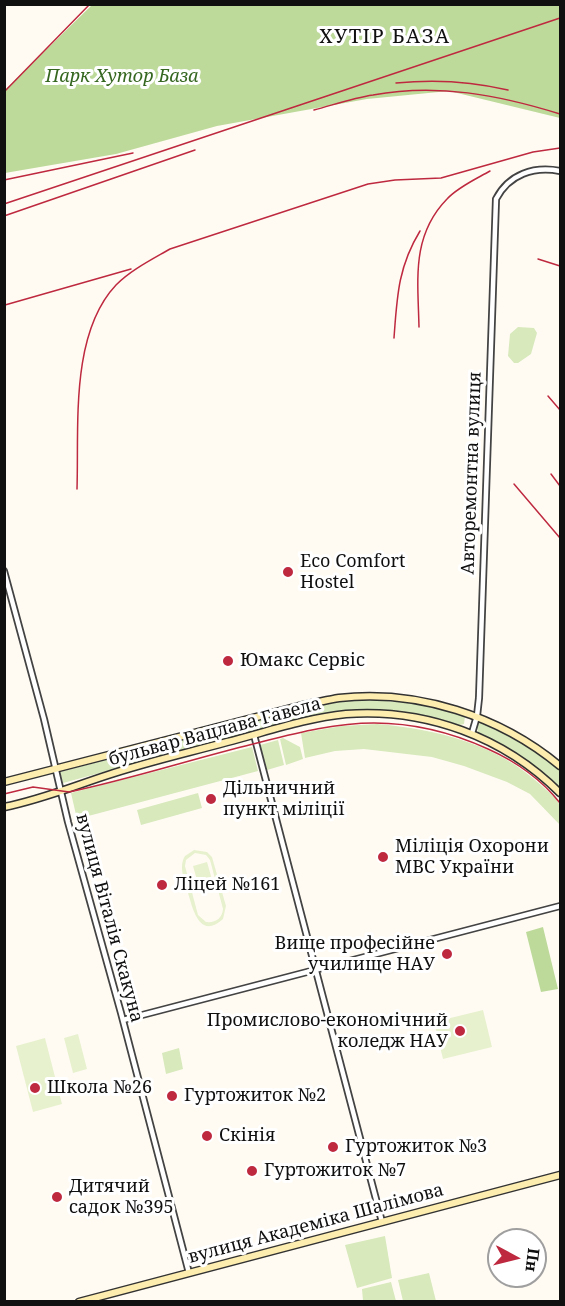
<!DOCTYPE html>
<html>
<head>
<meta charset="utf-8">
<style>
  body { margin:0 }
  #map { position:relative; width:565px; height:1306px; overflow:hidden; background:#fffbf3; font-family:"Noto Serif",serif }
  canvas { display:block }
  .frame { position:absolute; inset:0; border:6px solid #101010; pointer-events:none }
  .north { position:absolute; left:487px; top:1228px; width:60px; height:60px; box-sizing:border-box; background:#fff; border:2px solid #9f9f9f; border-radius:50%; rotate:97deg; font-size:16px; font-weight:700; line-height:24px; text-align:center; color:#101010 }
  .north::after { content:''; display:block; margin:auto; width:21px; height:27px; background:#be293f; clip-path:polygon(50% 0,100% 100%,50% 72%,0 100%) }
</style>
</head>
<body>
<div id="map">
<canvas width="565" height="1306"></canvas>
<div class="frame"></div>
<div class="north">Пн</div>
</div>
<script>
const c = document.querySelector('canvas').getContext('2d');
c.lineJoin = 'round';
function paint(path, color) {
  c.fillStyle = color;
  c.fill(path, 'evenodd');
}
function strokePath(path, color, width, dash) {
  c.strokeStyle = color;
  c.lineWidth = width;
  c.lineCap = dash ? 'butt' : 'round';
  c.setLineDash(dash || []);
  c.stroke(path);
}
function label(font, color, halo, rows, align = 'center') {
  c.font = font + ' "Noto Serif",serif';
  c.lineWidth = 6;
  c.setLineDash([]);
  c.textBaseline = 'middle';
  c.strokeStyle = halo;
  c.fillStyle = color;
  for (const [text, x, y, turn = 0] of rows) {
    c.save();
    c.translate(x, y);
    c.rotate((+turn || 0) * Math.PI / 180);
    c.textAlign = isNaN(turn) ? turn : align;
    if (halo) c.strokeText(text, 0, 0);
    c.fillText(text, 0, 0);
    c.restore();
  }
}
const green = new Path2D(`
  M518,327L534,328L537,333L531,354L518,363H514L508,356L510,334Z
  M375,700L429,705L462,714L465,716L464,724L460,725C408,709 363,705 309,716L63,783L60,772L308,707L339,701Z
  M481,721C510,735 536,749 560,770V787C534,765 508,747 478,732L477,726Z
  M377,724C437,729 497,744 542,786C548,792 559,799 560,807C562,812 561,820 560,825L530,794L507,782L464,766L432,757L364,749L335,751L305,758L301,733L342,726Z
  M283,738L300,747L303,759L286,765L280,739Z
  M278,740L284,765L267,770L260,745Z
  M252,747L258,771L77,819L71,793Z
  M198,793L202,808L141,825L137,810Z
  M179,1048L183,1069L166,1074L162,1053Z
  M385,1236L392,1278L357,1288L345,1245Z
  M429,1273L436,1301H403L398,1280Z
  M391,1282L396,1301H363L362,1289Z`);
const forest = new Path2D(`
  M92,5H560V118L449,91L367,99L217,126L116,154L5,173V90Z
  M543,927L558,989L541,992L526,932Z`);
const pitch = new Path2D(`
  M194,850L207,852L212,857L226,906L223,919C200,940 193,910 188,893C185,881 178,867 185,856ZM195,853L206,855L210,860L223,909C222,919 215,923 206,922L198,915L185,866L186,860Z
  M207,862L215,890L201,894L193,866Z
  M483,1010L492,1047L443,1059L434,1022Z
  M78,1034L87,1069L73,1073L64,1038Z
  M45,1038L62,1104L33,1112L16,1046Z`);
const street = new Path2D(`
  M4,571L44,719L68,822L121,1013L189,1273
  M472,733L477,716L479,698L496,199C509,174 534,166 560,171
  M254,735L382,1222
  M123,1020L560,906`);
const secondary = new Path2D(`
  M4,782L303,705C315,703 327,700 339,698C417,689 500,716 560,766
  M4,807C40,800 74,786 108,775C147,762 187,753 227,742C266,732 306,718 346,714C426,708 504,737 560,793
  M79,1302L560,1175`);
const tram = new Path2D(`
  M4,794L33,787L69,792C131,779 192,759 253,744C293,734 333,723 374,723C413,723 453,733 488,749C515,761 542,780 560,803`);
const rail = new Path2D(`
  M396,83C435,79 470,81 508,90
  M4,92L90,4
  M314,110C333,105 353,98 373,95C437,83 499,95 560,114
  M4,180L133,153
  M4,204L560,18
  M4,216L195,150
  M538,259L560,266
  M5,305L131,269
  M419,327C418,280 411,236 447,199C458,187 476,179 490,171
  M394,338C397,297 398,267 420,231
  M548,396L560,410
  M551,474L560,486
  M514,484L560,538
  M77,489C79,425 70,334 116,285C131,270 151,260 170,249L368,184L395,180L441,178L533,152L560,148`);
const markers = [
  [288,572,6,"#be293f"],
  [228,661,6,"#be293f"],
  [211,799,6,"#be293f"],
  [383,857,6,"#be293f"],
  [162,885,6,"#be293f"],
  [447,954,6,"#be293f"],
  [460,1031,6,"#be293f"],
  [35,1088,6,"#be293f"],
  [172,1096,6,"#be293f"],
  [207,1136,6,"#be293f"],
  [333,1147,6,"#be293f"],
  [252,1171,6,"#be293f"],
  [57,1197,6,"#be293f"]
];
const parkNames = [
  ["Парк Хутор База",122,77]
];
const streetNames = [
  ["Авторемонтна вулиця",472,473,-88],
  ["бульвар Вацлава Гавела",215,732,-15],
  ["вулиця Віталія Скакуна",109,918,75],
  ["вулиця Академіка Шалімова",316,1224,-15]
];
const poiNames = [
  ["Eco Comfort",300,562],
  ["Hostel",300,583],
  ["Юмакс Сервіс",240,661],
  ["Дільничний",223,789],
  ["пункт міліції",223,810],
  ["Міліція Охорони",395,847],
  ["МВС України",395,868],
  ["Ліцей №161",174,885],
  ["Вище професійне",435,944,"right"],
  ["училище НАУ",435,965,"right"],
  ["Промислово-економічний",448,1021,"right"],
  ["коледж НАУ",448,1042,"right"],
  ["Школа №26",47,1088],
  ["Гуртожиток №2",184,1096],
  ["Скінія",219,1136],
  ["Гуртожиток №3",345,1147],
  ["Гуртожиток №7",264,1171],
  ["Дитячий",69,1187],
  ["садок №395",69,1208]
];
const neighbourhoodNames = [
  ["ХУТІР БАЗА",385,37]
];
paint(green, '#d8e9bc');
paint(forest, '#beda9b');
paint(pitch, '#e8f1ce');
strokePath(street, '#434343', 8);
strokePath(secondary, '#323232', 9);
strokePath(street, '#fff', 4.5);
strokePath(secondary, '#fdedaf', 6);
strokePath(tram, '#be293f', 1.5);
strokePath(rail, '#be293f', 1.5);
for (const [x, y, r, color] of markers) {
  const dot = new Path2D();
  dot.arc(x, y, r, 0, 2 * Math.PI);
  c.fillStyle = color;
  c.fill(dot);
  strokePath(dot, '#fff', 2);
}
label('italic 18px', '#366720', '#fff', parkNames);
label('18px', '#101010', '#fff', streetNames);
label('18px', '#101010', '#fff', poiNames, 'left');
c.letterSpacing = '1.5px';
label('20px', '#101010', '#fff', neighbourhoodNames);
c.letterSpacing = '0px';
</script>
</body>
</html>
